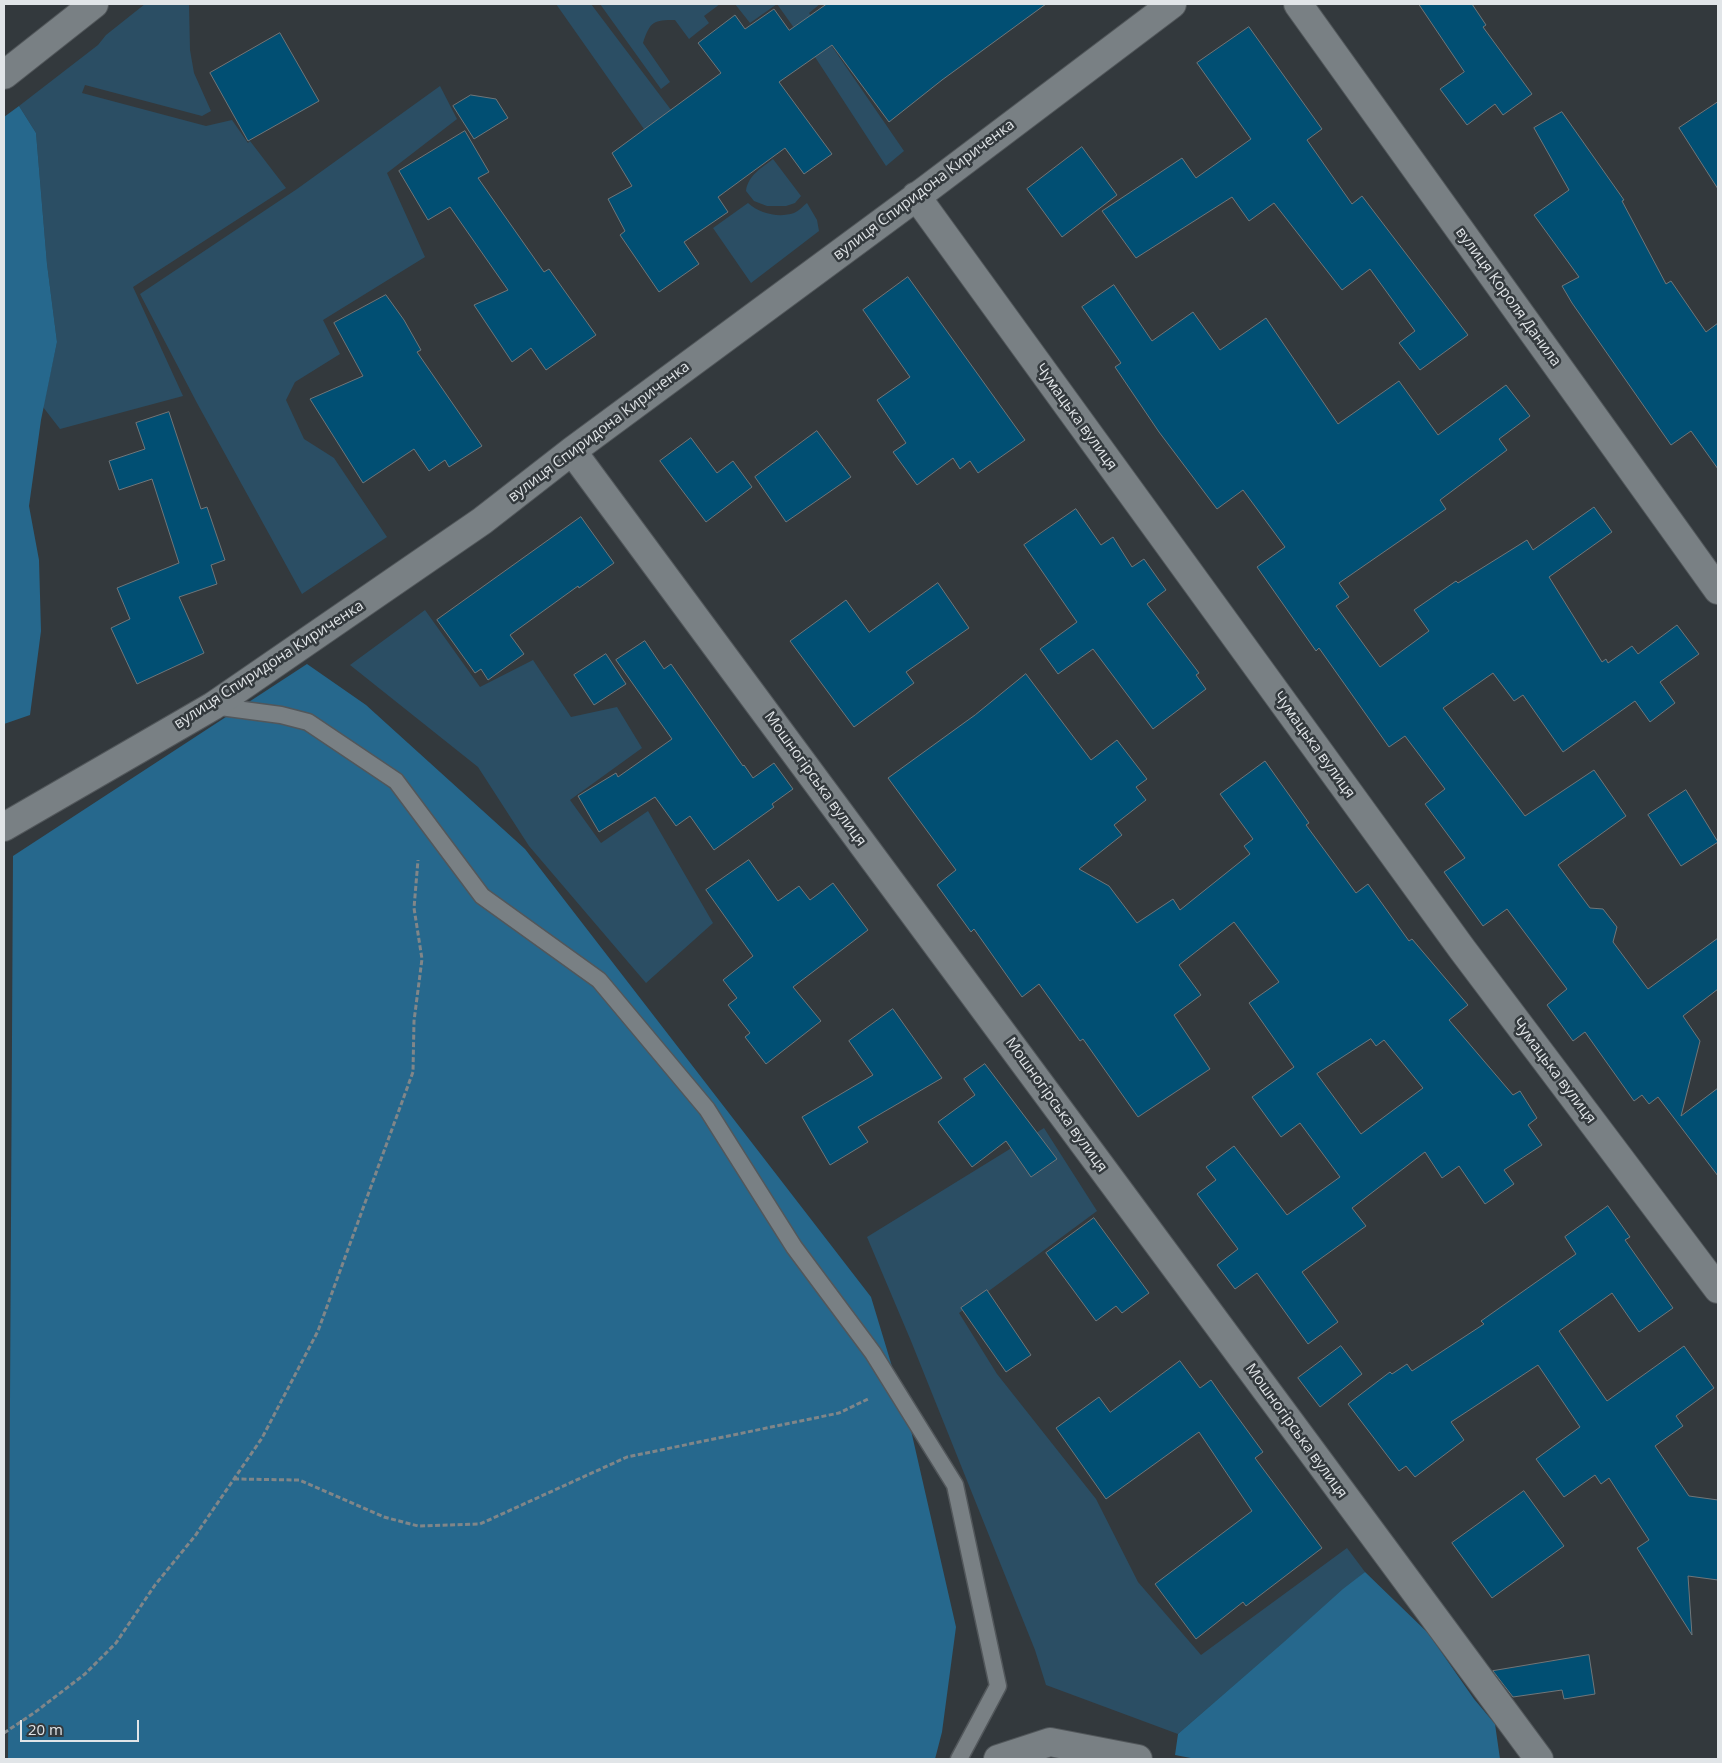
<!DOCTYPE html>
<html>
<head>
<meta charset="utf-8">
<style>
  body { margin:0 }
  #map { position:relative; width:1722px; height:1763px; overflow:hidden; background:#33393d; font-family:"Open Sans",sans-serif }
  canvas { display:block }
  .frame { position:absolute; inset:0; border:5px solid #e1e5e8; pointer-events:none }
  .scale { position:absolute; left:20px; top:1720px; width:119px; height:22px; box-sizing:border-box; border:2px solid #e1e5e8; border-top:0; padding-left:6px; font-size:15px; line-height:18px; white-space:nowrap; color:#e1e5e8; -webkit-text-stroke:4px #33393d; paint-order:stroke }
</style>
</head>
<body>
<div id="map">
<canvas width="1722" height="1763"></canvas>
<div class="frame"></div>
<div class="scale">20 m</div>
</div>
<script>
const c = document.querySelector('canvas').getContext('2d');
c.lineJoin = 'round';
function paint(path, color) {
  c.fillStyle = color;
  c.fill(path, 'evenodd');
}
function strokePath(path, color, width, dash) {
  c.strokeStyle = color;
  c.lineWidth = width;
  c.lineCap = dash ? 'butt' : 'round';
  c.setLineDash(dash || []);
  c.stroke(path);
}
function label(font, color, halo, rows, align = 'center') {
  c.font = font + ' "Open Sans",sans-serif';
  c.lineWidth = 5;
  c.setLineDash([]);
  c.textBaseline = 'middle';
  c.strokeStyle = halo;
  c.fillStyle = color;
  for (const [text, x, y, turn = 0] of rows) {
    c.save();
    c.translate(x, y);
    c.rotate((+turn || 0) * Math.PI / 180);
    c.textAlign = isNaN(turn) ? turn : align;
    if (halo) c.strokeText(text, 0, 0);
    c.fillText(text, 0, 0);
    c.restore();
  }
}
const green = new Path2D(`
  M145,4H189L190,50L194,73L211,111L202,116L85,85L82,93L206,126L232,120L248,143L250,141L286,188L133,287L183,396L60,429L43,407L57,342L47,264L36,133L19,106L98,45L106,35Z
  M556,4H591L724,180L696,203Z
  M600,4H720L704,16L709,23L689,39L675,20C654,20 650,21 643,43L670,82L661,89Z
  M735,4H820L809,13L904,151L886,166L817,60L777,4L750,23Z
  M440,86L457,119L387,173L425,257L323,320L340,354L295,382L286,400L304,439L334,458L387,537L302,594L197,403L140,294L297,189Z
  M773,159L801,196L795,203L786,206H767L754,201L746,191C748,175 762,168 773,159Z
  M748,203C760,214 779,218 794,213C799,211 803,206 807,203L817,220L819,231L751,283L713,228Z
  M425,610L480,687L533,660L571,717L617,707L642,748L570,800L601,843L648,811L713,923L646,983L529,846L478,767L350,665Z
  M1044,1128L1097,1211L959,1313L997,1374L1096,1499L1138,1582L1201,1655L1347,1548L1365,1572L1178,1734L1046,1685L1035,1650L911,1341L867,1237Z`);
const forest = new Path2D(`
  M19,106L36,133L47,264L57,342L41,420L29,506L39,560L41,631L30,715L4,724V117Z
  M307,664L366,705L525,849L871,1297L910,1426L956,1627L942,1732L935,1759H8L13,856Z
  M1365,1572L1428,1633L1474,1699L1495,1724L1500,1759H1196L1175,1755L1178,1734L1285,1641L1343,1589Z`);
const building = new Path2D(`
  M827,4H1046L942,80L889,122L832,45L779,82L832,154L804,174L785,148L718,197L728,212L684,242L699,264L659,292L620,235L625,231L608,199L632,186L612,153L721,73L698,43L735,15L745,29L774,9L789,30Z
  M1419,4H1472L1486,25L1483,27L1532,94L1503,115L1495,104L1467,125L1440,89L1464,72Z
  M1249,27L1322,129L1307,140L1352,204L1362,196L1468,335L1420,370L1399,343L1415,331L1370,269L1342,290L1274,203L1249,221L1232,197L1136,258L1102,211L1182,158L1196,178L1251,139L1197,63Z
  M280,33L319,101L248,141L210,73Z
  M471,95L496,99L508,118L474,139L453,106Z
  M1718,102V189L1679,128Z
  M1562,112L1624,200L1622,201L1666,284L1671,281L1706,332L1718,323V469L1691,431L1671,445L1572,303L1562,286L1579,277L1534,215L1569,190L1534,128Z
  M465,131L489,172L478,178L544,272L549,269L596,335L546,370L531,348L512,362L474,305L508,290L450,207L428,220L399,171Z
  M1082,147L1117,195L1062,237L1027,189Z
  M908,277L1025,440L978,473L970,461L960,469L953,458L917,485L893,452L906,443L877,400L910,377L863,310Z
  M1114,285L1152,341L1193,312L1220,350L1266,318L1338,424L1399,381L1438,435L1506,385L1530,416L1499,439L1507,450L1440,500L1446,509L1339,583L1349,597L1336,606L1380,667L1429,631L1414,610L1456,581L1458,583L1527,540L1533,550L1594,507L1612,532L1549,577L1602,662L1606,659L1608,663L1632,646L1638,654L1677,625L1699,654L1660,682L1675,703L1650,722L1635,701L1563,752L1523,695L1514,701L1493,673L1443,708L1525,816L1594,770L1626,816L1558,865L1590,908L1603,909L1617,927L1613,942L1648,989L1718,938V989L1683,1016L1700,1041L1681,1116L1718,1088V1176L1658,1097L1649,1104L1642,1095L1634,1101L1585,1032L1573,1041L1547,1005L1567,989L1507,909L1483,926L1444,872L1465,858L1425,804L1445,789L1405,736L1389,747L1319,648L1316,651L1257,567L1285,547L1243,490L1217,509L1159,432L1115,367L1121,363L1082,307Z
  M386,295L404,320L421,350L417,352L482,446L449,467L445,460L429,471L414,449L363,483L310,399L363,376L334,323Z
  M169,412L201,509L207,507L225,560L211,565L217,584L179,597L204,653L137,684L111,628L130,619L117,588L179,563L152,479L119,490L109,461L145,449L136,423Z
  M817,431L851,477L786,522L755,477Z
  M691,438L717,473L733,461L752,487L706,522L660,461Z
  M1076,509L1101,545L1113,537L1132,567L1144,559L1166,590L1147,604L1199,673L1196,675L1206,689L1153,729L1093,649L1058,674L1040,649L1077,622L1024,545Z
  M581,517L614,563L579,588L578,586L510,635L524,654L488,680L481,669L475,673L437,620Z
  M938,583L969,628L906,672L914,683L854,727L790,641L846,600L869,632Z
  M645,641L664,669L671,664L743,766L744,765L753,778L774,763L793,789L772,804L774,807L714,850L690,816L676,826L655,797L599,832L578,796L616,773L618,777L672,739L616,660Z
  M606,654L626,684L594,705L574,675Z
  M1026,674L1091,760L1117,740L1147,779L1136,787L1146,800L1114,825L1122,835L1079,869L1109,886L1137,923L1173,899L1180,910L1250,854L1244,846L1253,839L1220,794L1265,761L1309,823L1306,825L1356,893L1368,884L1409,941L1412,939L1468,1005L1449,1020L1513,1095L1520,1091L1537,1118L1528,1125L1542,1145L1504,1170L1514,1184L1485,1204L1459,1166L1442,1178L1425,1152L1352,1208L1366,1226L1302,1272L1338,1322L1308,1344L1257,1273L1235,1289L1217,1265L1238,1249L1197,1194L1216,1180L1206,1167L1234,1146L1287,1215L1340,1177L1300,1123L1281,1137L1252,1097L1294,1067L1249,1003L1279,982L1234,922L1179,965L1201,995L1174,1015L1210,1069L1138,1117L1083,1039L1080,1041L1039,984L1022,997L974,929L971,932L937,885L956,870L888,778L975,715ZM1371,1039L1376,1046L1384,1040L1423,1088L1361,1134L1317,1074Z
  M1686,790L1718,842L1681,866L1648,815Z
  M749,860L778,901L799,886L810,900L833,883L868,930L793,987L821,1021L766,1064L745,1037L750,1033L728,1005L737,998L723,980L753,956L706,890Z
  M893,1009L942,1078L858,1127L868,1142L830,1165L802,1117L873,1075L849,1041Z
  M985,1064L1057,1159L1031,1177L1006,1141L972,1167L938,1122L975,1095L964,1079Z
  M1608,1206L1630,1237L1625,1240L1673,1308L1639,1332L1612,1293L1559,1331L1607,1401L1684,1346L1714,1388L1676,1416L1683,1426L1655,1446L1689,1496L1718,1500V1580L1688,1576L1692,1635L1637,1548L1649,1540L1609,1478L1601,1484L1595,1475L1564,1497L1536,1459L1580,1427L1538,1365L1451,1422L1464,1440L1415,1477L1406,1466L1399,1471L1348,1404L1390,1372L1392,1374L1407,1364L1412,1371L1484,1324L1481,1321L1576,1254L1565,1237Z
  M1094,1218L1149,1293L1122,1313L1116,1306L1096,1321L1046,1253Z
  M987,1290L1031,1355L1006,1372L961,1308Z
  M1341,1346L1362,1374L1320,1407L1298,1378Z
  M1180,1361L1200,1388L1211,1380L1220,1393L1263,1452L1255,1458L1322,1548L1246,1606L1243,1602L1196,1639L1155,1584L1252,1511L1199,1432L1106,1499L1056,1428L1099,1397L1110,1412Z
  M1524,1491L1564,1546L1492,1598L1452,1543Z
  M1589,1655L1595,1694L1564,1699L1562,1690L1513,1697L1493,1671Z`);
const path = new Path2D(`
  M234,1479L299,1480L384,1517L418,1526L480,1524L627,1457L839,1413L868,1399
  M4,1733L34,1713L85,1674L116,1643L155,1585L195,1536L262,1438L318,1331L413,1072L414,1021L422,959L414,908L418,860`);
const lane = new Path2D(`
  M213,706L281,715L308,722L396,781L482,896L599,980L707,1109L794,1247L873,1353L955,1485L998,1686L959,1759`);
const street = new Path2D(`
  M1298,4L1718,590
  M4,75L94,4
  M916,196L1462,949L1718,1289
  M572,451L1539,1759
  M4,827L213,706L482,521L572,451L927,189L1172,4
  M998,1759L1050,1742L1138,1759`);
const streetNames = [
  ["вулиця Спиридона Кириченка",924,190,-37],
  ["вулиця Короля Данила",1508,297,54],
  ["Чумацька вулиця",1076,417,54],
  ["вулиця Спиридона Кириченка",599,432,-37],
  ["вулиця Спиридона Кириченка",269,665,-33],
  ["Чумацька вулиця",1314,745,54],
  ["Мошногірська вулиця",815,779,54],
  ["Чумацька вулиця",1554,1071,53],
  ["Мошногірська вулиця",1056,1105,54],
  ["Мошногірська вулиця",1296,1431,54]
];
paint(green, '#2b4e64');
paint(forest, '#26688d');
paint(building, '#014f73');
strokePath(building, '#6f767a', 1);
strokePath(lane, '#52575b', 19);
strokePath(street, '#52575b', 30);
strokePath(path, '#808689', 3, [5, 2.5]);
strokePath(lane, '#798084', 16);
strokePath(street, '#798084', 28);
label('15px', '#e1e5e8', '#33393d', streetNames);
</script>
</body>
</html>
